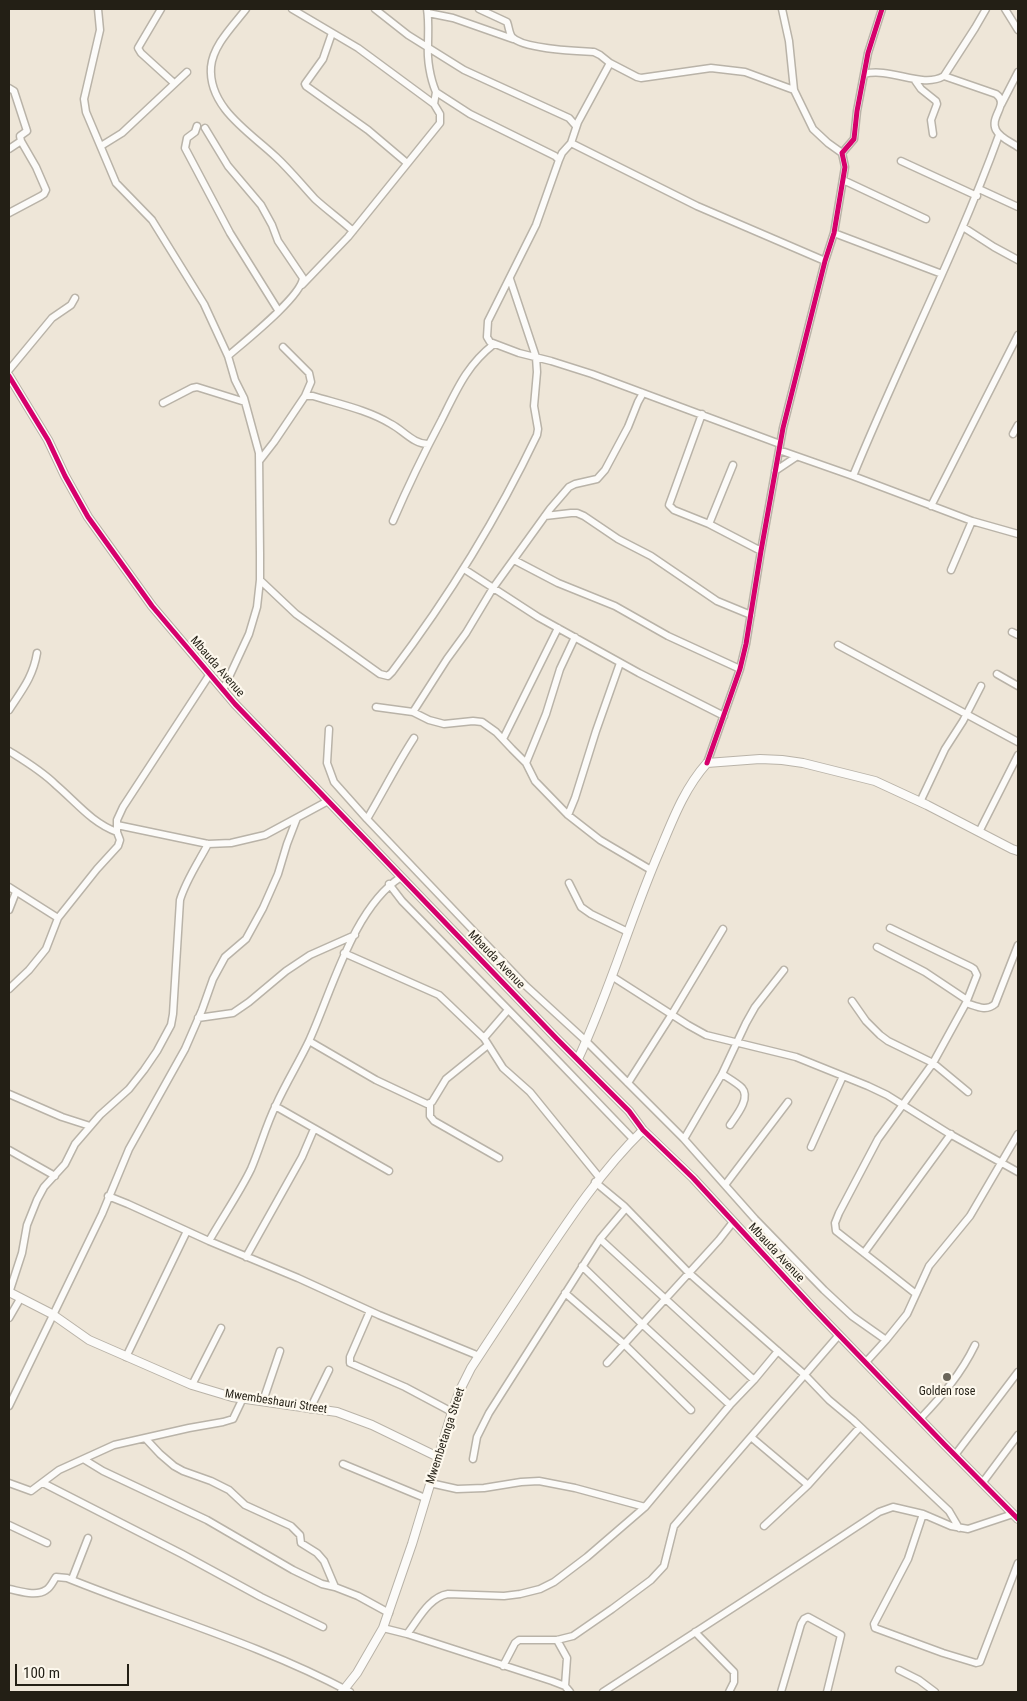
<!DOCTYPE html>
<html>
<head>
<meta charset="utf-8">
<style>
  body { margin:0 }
  #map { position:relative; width:1027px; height:1701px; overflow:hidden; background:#eee6d8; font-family:"Roboto Condensed",sans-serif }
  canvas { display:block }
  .frame { position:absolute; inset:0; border:10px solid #231f15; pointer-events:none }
  .scale { position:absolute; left:15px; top:1664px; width:114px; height:22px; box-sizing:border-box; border:2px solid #231f15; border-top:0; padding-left:6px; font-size:15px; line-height:18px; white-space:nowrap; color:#231f15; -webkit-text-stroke:4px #fdf8ed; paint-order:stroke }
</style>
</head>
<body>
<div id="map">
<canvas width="1027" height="1701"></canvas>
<div class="frame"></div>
<div class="scale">100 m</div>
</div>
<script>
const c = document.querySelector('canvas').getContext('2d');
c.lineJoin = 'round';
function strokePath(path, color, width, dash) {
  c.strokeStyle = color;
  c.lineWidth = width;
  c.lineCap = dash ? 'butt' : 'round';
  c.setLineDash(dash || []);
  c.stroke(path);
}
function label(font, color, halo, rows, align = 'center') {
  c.font = font + ' "Roboto Condensed",sans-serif';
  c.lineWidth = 4.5;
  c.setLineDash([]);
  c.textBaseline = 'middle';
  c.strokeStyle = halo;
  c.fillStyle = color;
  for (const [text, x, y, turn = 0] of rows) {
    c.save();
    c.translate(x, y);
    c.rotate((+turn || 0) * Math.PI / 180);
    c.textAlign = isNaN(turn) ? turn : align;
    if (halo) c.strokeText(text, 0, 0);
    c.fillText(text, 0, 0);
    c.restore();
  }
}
const minor = new Path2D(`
  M98,9L100,30L84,99L86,112L116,183L152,220L204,304L228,356L235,380L244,398L259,453L260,554V580L257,607L249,634L223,690
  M161,9L138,48L141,53L174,83
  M246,9C233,26 213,45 211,67C208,108 251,133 276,157C290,170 302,185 315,199C327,210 341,220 353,231
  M292,9L358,48L434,104
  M375,9L408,35L464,70L569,118L576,126
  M427,9C429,21 428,33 428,45C427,59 430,78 436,92L470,114L555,156L559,160L536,225L488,321L487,337L490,342L519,353L551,361L592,374L780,444
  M479,9L507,22C509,27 509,33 512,37C523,49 576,51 594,52L600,55L610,63
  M782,9L789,41L794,90L813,129L828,143L842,153
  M1005,9L1018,30
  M428,13L453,18L513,39
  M332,33L323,59L305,84L306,86L368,130L407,163
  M864,74C891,67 922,89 944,76L996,94C1010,104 989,117 996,130C1000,138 1011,142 1018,147
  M944,76L975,28L986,9
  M914,79L921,89L936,101L937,104L931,120L933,134
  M9,88L14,91L27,131L20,136L21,141L36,167L46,190L44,194L41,196L9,213
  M1001,105L1018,72
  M197,126L195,132L187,138L185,148L230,233L278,310
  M205,128L228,166L261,205L272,225L278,241L303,278C301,297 244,342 228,356
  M571,143L697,206L825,261
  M101,146L122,133L187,72
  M9,149L21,141
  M559,160L562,153L571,143L578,122L610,63L637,77L641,78L711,68L745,72L794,90
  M901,161L977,196
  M843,180L926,219
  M979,189L1018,207
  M963,227L994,247L1018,260
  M834,233L942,274
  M302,285L348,237L440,123V114L434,104L436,92
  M9,370L52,318L71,305L75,298
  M305,396H313C339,404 368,410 391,424C403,430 414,445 429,444
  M163,403L192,388L197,387L245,402
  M702,414L669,505L674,510L709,524L761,551
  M1013,434L1018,425
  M779,450L853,476L972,521L1018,534
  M260,460L274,442L305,396L311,382L309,373L283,347
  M775,471L796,457
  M853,476C900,361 957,251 999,135
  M931,506L1018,335
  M545,516L571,513H577L584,516L618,539L651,556L717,601L751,615
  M393,521C408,486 424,453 442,419C457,389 467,365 494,344
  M709,524L733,465
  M514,560L558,583L615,606L668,636L740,669
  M464,569L538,617L639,673L724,716
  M951,570L972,521
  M260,580L296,614L380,674L388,676L392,672C448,598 497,519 537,435L538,429L534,406L537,372L536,357L510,279
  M1012,632L1018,635
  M838,645L1018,742
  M997,674L1018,686
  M376,707L413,712L429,720L444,724L473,721L482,722L496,732L512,749L526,763L535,781L568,815L600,840L651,870
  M9,710C22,690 33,677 37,653
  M413,712L447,659L466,633L493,588L550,509L569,487L575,484L597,479L605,470L628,427L638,402L643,393
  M329,729L327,763L334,782L367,819L526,986L586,1041L684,1139L755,1219L824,1290L852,1316L886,1340
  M503,739L558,628
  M9,751C25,761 42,771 56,785C76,802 92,823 117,832
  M526,763L546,714L560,669L575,637
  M707,763L740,669L746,644L761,551L783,428L825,261L834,233L845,167L842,153L854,139L857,111L868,53L882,9
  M920,802L945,749L963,721L981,686
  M568,815L575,798L596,731L620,663
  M367,819C383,792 397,764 414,738
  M117,825L208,844L231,843L265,835L328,801
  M979,832L1018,755
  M569,883L581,907L591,914L628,932
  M389,884L402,901L533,1035L633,1139
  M9,887L58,918
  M9,910L16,892
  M890,928L971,967L974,969L977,975L966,1003L933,1063L878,1139L839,1213L835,1223L836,1231L916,1294
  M877,947L925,972L967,1000
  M344,953L439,995L484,1038L503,1068L530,1092L599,1177
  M613,977L688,1025L706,1035L796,1057L868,1086L887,1095L948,1133L1018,1172
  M9,989L29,970L46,949L58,918L97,869L118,846L120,840L117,832V820L123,807L210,674
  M852,1001L866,1021L880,1035L888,1041L933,1063L968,1092
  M966,1003C976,1006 986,1012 995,1004L1018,945
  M198,1018L233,1013L249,1002L286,971L310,955L355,935
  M484,1038L508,1010
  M309,1041L376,1080L427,1104L432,1102L446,1079L488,1045
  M722,1074C728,1078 737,1083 742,1088C751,1098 736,1116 730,1125
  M628,1083L672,1014L723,929
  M9,1094L62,1117L90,1126
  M430,1103V1116L434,1121L499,1158
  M275,1106L389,1171
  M684,1139L722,1074L746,1023L755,1007L784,970
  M811,1147L843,1076
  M9,1150L55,1176
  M595,1182L624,1206L689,1273L805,1375L829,1400L853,1420L949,1511L959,1528
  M725,1185L788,1102
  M108,1196L128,1204L209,1241L298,1278L379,1315L479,1356
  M600,1239L754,1380
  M209,1241C222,1218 240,1192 251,1169C260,1148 266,1125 276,1105C286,1083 299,1062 309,1041C332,991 353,908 401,877
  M864,1253L951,1134
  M246,1257L302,1157L314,1129
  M582,1266L642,1324L730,1405
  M9,1293L22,1253L27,1225L37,1200L44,1187L65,1164L75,1144L100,1115L129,1089L144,1070L157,1051L171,1025L173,1014L180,900C186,880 198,863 208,844
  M565,1293L624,1344L691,1410
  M370,1311L350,1357V1363L405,1387L452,1412
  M9,1318L20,1299
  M126,1357L187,1231
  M866,1362L886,1340L907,1314L929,1266L970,1216L1018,1134
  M607,1363L719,1240L733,1222
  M192,1385L221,1328
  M263,1401L280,1351
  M9,1406L102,1214L129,1149L185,1049L202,1010L213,979L225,957L246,939L263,908L278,874L287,844L297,818
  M310,1409L329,1370
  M920,1419C942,1396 961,1374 975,1345
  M751,1437L808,1485
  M146,1439L160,1454L174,1466L183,1471L211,1481L229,1490L245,1505L291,1526L300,1535L301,1543L317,1553L324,1561L335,1587
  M955,1455L1018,1372
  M473,1459L477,1437L489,1413L600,1239L626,1208
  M85,1460L103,1471L207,1520L293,1570L322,1584L335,1587L358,1596L389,1613
  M343,1464L425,1498
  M983,1482L1018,1435
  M9,1483L31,1491L59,1470L114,1445L189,1428L223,1422L233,1419L243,1398
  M43,1483L182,1554L261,1597L323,1627
  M430,1483L457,1489L484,1488L521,1482L539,1481L575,1488L645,1507
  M923,1514L908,1559L874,1624L875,1628L943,1653L976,1663L980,1662L1018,1563
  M9,1525L47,1543
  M764,1526L808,1485L860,1427
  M72,1579L88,1538
  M9,1589C20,1591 36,1597 46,1590C51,1587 53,1581 56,1577L67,1578C161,1616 260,1644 350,1692
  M383,1628L407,1634L552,1681L565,1686L570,1692
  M695,1632L734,1672V1682L729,1692
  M407,1634C418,1620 429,1597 448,1594L504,1596L520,1594L540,1589L554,1582L587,1557L645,1507L730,1405L754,1380L778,1351
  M557,1640L567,1658L565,1686
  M503,1666L515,1643L519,1640H557L573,1636L612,1609L651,1580L664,1566L674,1526L839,1335
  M899,1670L919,1680L935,1692
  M603,1692L762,1589L879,1512L893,1507L923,1514L951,1526L968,1529L1013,1514
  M781,1692L801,1624L804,1619L808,1617L841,1635L827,1692`);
const tertiary = new Path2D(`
  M9,376L48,440L65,476L88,517L152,606L235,704L557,1039L629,1111L643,1130L693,1178L813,1308L945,1445L1018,1519
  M578,1059C610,991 630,919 660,850C673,819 684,789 707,763L760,759L782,760L803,763L875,781L927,805L1012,849L1018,851
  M9,1292L52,1314L89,1340L192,1385L232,1397L337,1412L372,1425L438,1457
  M342,1692L357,1673L383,1628L412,1544L452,1412L460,1390L471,1368C493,1334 516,1300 538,1266C570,1218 602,1170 643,1130`);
const cycleway = new Path2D(`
  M9,376L48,440L65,476L88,517L152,606L235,704L557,1039L629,1111L643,1130L693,1178L813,1308L945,1445L1018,1519
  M707,763L740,669L746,644L761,551L783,428L825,261L834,233L845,167L842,153L854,139L857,111L868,53L882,9`);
const markers = [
  [947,1377,5,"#6a6559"]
];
const streetNames = [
  ["Mbauda Avenue",217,667,49],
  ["Mbauda Avenue",496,960,46],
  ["Mbauda Avenue",776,1253,47],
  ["Mwembeshauri Street",276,1402,9],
  ["Mwembetanga Street",446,1436,-72]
];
const poiNames = [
  ["Golden rose",947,1392]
];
strokePath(minor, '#b9b3a8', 9);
strokePath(tertiary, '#b9b3a8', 10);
strokePath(minor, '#fcfbf9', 6);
strokePath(tertiary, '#fcfbf9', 8);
strokePath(cycleway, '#d6006c', 5);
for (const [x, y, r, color] of markers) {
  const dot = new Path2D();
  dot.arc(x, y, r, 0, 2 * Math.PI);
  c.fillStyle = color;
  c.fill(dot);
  strokePath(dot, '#fdf8ed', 2);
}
label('12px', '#231f15', '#fdf8ed', streetNames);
label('12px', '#231f15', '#fdf8ed', poiNames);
</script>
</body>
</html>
